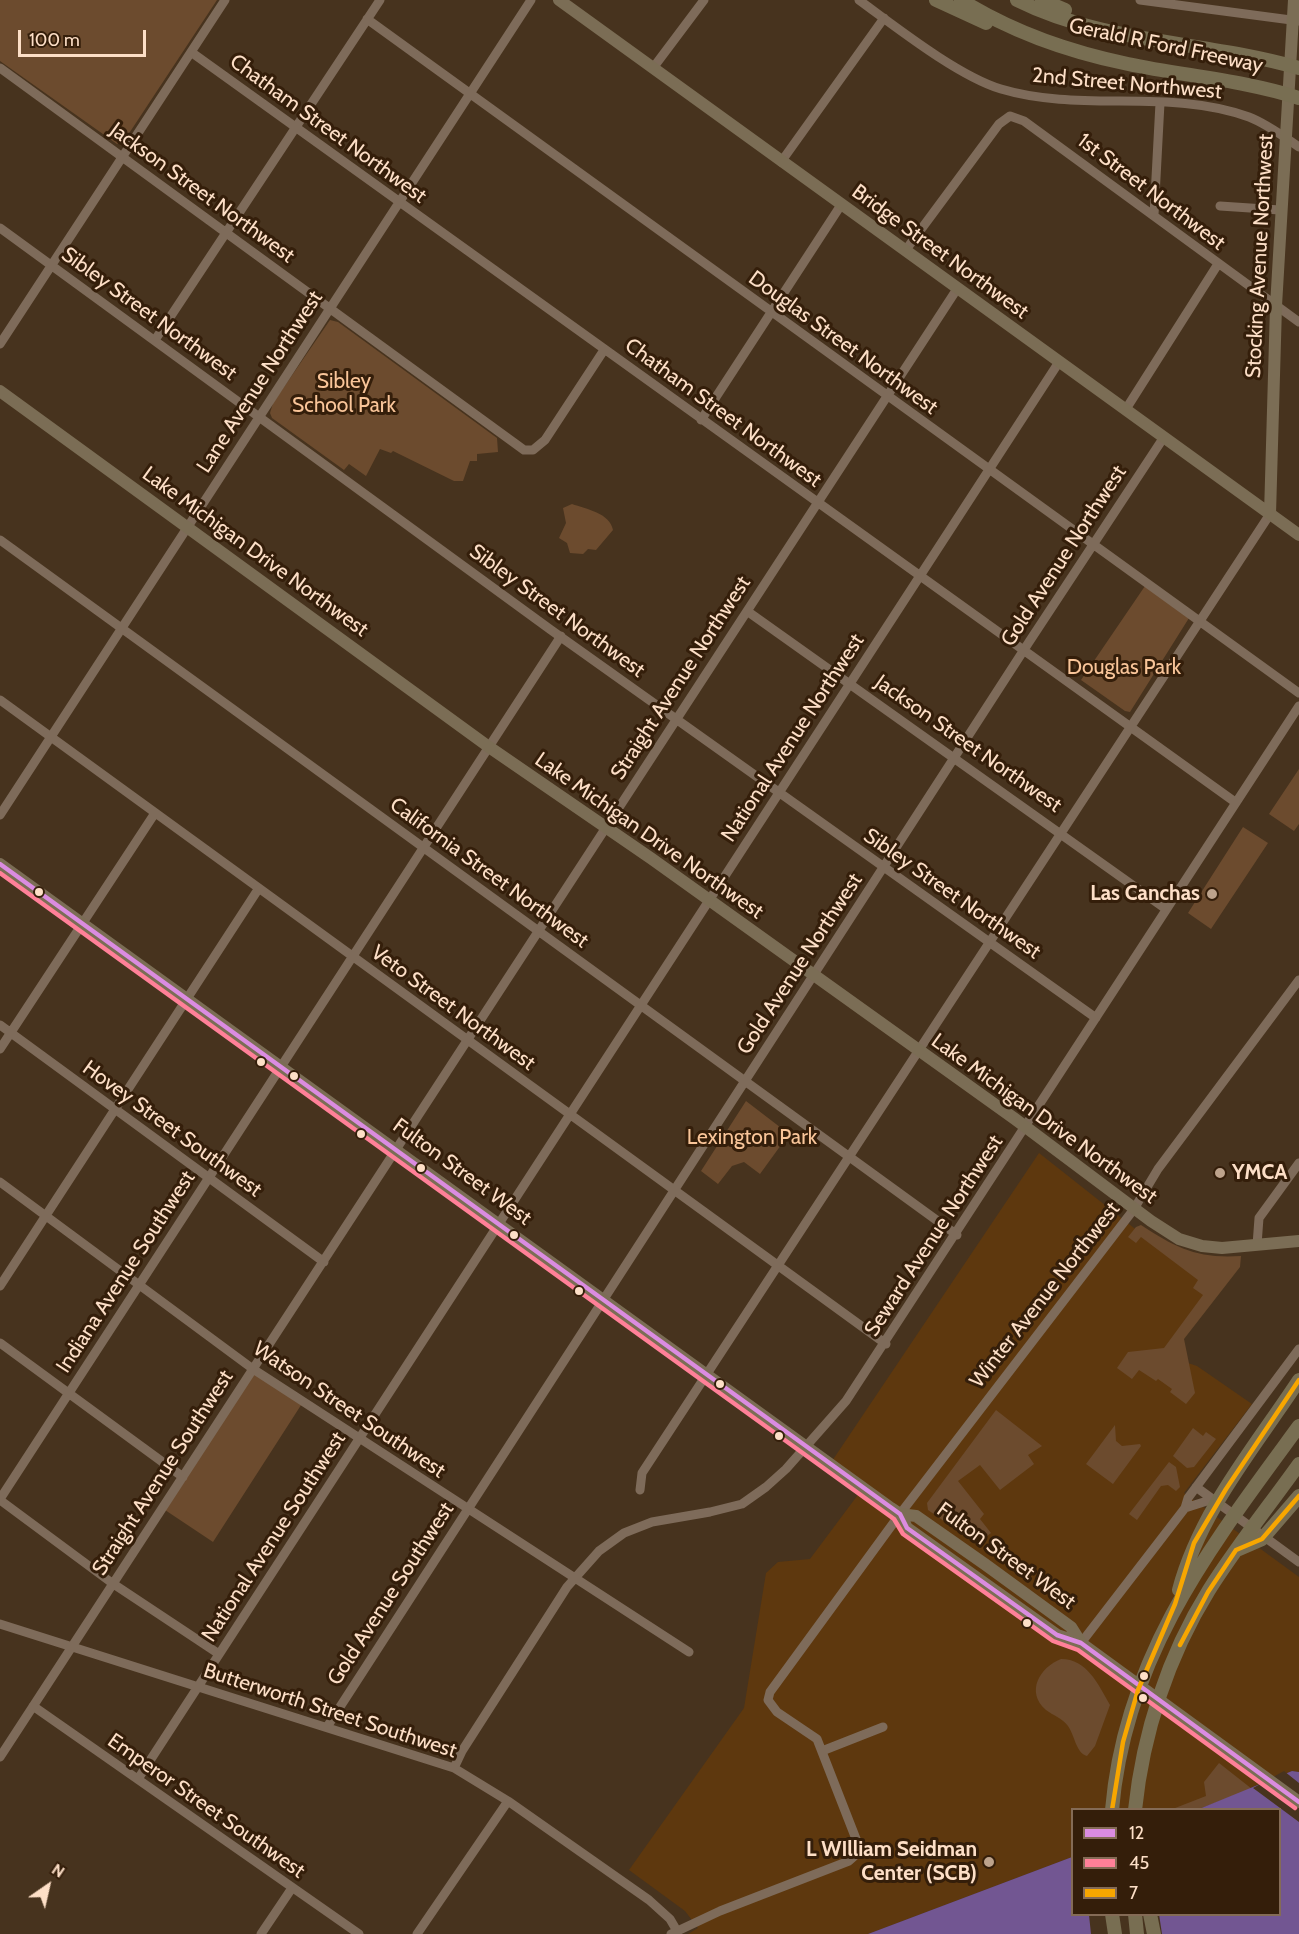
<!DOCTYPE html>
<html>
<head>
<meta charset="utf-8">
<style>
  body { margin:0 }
  #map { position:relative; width:1299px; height:1934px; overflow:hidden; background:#47331e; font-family:Cabin,sans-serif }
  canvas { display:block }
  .legend { position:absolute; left:1071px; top:1808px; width:210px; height:108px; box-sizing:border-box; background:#341e0a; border:2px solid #846b56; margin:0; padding:8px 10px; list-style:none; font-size:18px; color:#fddfc7 }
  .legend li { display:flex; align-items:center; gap:12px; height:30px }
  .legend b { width:30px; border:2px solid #846b56 }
  .north { position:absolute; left:18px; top:1856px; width:60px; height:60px; -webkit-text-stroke:4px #341e0a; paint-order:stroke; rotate:34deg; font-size:16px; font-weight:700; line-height:24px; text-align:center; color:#fddfc7 }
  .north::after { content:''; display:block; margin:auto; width:21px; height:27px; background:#fddfc7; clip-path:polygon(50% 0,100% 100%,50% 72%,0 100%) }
  .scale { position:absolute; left:18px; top:30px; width:128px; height:27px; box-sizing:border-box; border:3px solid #fddfc7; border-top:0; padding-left:8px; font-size:18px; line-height:21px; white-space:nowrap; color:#fddfc7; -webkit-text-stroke:4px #341e0a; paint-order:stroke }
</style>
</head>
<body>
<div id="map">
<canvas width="1299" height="1934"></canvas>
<ul class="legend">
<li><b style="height:8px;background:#db8ce1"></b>12</li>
<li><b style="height:8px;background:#ff8098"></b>45</li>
<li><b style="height:8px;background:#f7a600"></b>7</li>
</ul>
<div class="north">N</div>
<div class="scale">100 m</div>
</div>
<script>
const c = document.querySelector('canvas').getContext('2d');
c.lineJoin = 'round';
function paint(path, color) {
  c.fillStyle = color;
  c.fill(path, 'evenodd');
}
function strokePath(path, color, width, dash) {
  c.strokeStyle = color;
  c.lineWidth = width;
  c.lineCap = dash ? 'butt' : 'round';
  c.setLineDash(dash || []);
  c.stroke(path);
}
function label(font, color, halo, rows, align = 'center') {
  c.font = font + ' Cabin,sans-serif';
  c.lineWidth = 6;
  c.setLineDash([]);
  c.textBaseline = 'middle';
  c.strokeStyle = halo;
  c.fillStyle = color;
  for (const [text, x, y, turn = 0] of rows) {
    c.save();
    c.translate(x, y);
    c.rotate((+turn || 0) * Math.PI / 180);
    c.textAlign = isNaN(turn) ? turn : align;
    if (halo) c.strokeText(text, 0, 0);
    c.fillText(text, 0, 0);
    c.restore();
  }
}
const built = new Path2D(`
  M1039,1153L1134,1228L1178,1256L1234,1263L1182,1334L1188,1363L1197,1366L1252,1404L1184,1493L1299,1577V1772L1292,1771L1199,1809L1072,1810V1857L868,1934H688L698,1928L685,1911L629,1870L744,1708L766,1573L778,1562L810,1559L863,1488L830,1464Z`);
const green = new Path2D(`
  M0,0H217L124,141L117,144L0,61Z
  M330,320L338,322L497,438L498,452L477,454V461H470L463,481H454L393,451L391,453L380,449L366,476L349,464L344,470L272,418L270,413L273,403Z
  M572,504C586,509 610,513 613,530L596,550L588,549L583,554L570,553L567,543L559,538L566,523L563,508Z
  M1145,586L1189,618L1130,712L1125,711L1081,680Z
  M1299,769V824L1294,831L1269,814Z
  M1243,827L1268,843L1211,929L1188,913Z
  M746,1101L789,1134L760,1174L744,1162L732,1166L718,1184L701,1171Z
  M1141,1225C1176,1248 1198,1259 1241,1256L1240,1267L1184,1339L1195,1393L1186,1404L1170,1392L1172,1389L1158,1379L1156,1381L1139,1370L1132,1379L1117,1368L1128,1352L1164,1348L1203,1295L1193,1288L1198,1280L1141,1237L1136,1243L1128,1237L1136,1227Z
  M253,1369L303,1402L213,1542L162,1508Z
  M996,1410L1042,1446L1028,1455L1034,1464L1000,1490L980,1465L958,1481L984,1514L980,1519L991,1533L977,1544L928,1510L927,1503Z
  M1115,1425L1116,1441L1122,1446L1140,1444L1141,1446L1113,1484L1086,1464Z
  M1193,1428L1203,1436L1206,1432L1216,1439L1194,1467L1187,1468L1173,1456Z
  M1169,1462L1176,1467L1180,1487L1176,1491L1168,1485L1161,1486L1137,1520L1129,1514Z
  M1061,1659C1087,1659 1098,1684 1110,1705L1095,1746L1087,1756C1076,1753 1075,1736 1068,1726C1062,1718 1054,1716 1046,1710C1025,1692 1040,1667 1061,1659Z
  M1219,1763L1252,1789L1199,1809L1170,1810L1206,1796L1204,1782Z`);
const water = new Path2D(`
  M1292,1771L1299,1772V1934H868L1072,1857V1914H1280V1810L1199,1809Z`);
const pier = new Path2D(`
  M1284,1771L1299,1783V1822L1253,1788Z
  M1159,1914L1162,1934H1091L1089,1915Z`);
const minor = new Path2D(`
  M859,0C896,27 958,76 1001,89C1081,113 1170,88 1249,117C1267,124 1283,136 1299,147
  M1140,0L1299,21
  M367,19L1299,693
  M191,52L1235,802
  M0,68L524,450H533L545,440L604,350
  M653,68L704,0
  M781,162L884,18
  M1220,206L1280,210
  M1154,215L1160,103
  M0,228L551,630L1096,1018
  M905,251L999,124L1010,116L1024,121L1299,322
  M155,340L380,0
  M0,344L225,0
  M1126,409L1218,264
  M701,420L841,205
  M0,540L957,1235
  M747,611L1166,909
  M0,700L886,1344
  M0,815L531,0
  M0,1025L324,1262
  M0,1049L155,813
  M0,1182L253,1369L689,1652
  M1257,1245L1259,1218L1299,1163
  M0,1286L259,888
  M0,1343L183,1477
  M1196,1487L1299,1562
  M640,1490L642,1473L1270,514
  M0,1499L561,636
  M0,1500L112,1583L219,1654
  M1185,1508L1207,1501L1216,1502
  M0,1624L454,1768L508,1801L649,1900L670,1919L677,1931
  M1081,1643L1185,1508L1188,1498L1299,1349
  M33,1706L359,1934
  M327,1727L1029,642L1164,437
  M822,1751L883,1727
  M0,1757L957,289
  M454,1768L462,1751L567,1587L599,1551L624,1533L652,1522L710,1512L742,1504L766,1487L786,1469L846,1401L1299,706
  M138,1779L1059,362
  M261,1934L292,1888
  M417,1934L508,1801
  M671,1934L720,1911L849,1861L858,1853V1844L817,1739L777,1712L768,1700L770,1692L900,1514L1134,1209L1158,1169L1299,980`);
const major = new Path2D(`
  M559,0L1299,535
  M0,391L489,747L652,859L1015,1119L1151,1221L1179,1239L1202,1246L1222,1248L1299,1241
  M1270,514L1276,306L1294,0
  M0,864L891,1508L900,1514L907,1528L1057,1635L1081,1643L1299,1802
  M900,1514L916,1516L986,1565L1071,1627L1081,1643`);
const highway = new Path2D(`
  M936,0L986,23
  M961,0C1012,32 1070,52 1128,64C1185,76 1243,80 1299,98
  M1017,0C1105,44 1206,41 1299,68
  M1042,0L1065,10
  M1239,1549L1262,1539L1299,1496
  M1179,1590C1200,1511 1255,1447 1299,1380
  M1112,1810C1125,1655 1211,1546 1299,1426
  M1135,1810C1143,1733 1168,1656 1209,1590C1236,1547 1269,1506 1299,1464
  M1112,1914L1115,1934
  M1135,1914L1137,1934
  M1150,1914L1154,1934`);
const bus1 = new Path2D(`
  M0,864L900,1514L907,1528L1057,1635L1081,1643L1299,1802`);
const bus2 = new Path2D(`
  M0,873L894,1519L903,1534L1053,1641L1078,1650L1295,1808`);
const bus3 = new Path2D(`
  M1180,1645L1208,1592L1236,1550L1262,1539L1299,1496
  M1112,1810L1123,1742L1138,1690L1175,1604L1194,1543L1226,1489L1299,1380`);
const markers = [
  [39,892,5,"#fddfc7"],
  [1212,894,6,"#bda38c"],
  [261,1062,5,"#fddfc7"],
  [294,1076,5,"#fddfc7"],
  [361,1134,5,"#fddfc7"],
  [421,1168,5,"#fddfc7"],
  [1220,1173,6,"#bda38c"],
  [514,1235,5,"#fddfc7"],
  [579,1291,5,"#fddfc7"],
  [720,1384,5,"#fddfc7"],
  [779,1436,5,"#fddfc7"],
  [1027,1623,5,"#fddfc7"],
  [1144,1676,5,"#fddfc7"],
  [1143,1698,5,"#fddfc7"],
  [989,1862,6,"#bda38c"]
];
const streetNames = [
  ["Gerald R Ford Freeway",1166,46,12],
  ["2nd Street Northwest",1127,84,5],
  ["Chatham Street Northwest",328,129,36],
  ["1st Street Northwest",1151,192,37],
  ["Jackson Street Northwest",202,193,36],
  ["Bridge Street Northwest",940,252,36],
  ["Stocking Avenue Northwest",1260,256,-87],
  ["Sibley Street Northwest",149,314,36],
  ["Douglas Street Northwest",843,343,36],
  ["Lane Avenue Northwest",260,382,-57],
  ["Chatham Street Northwest",723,413,36],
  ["Lake Michigan Drive Northwest",255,552,36],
  ["Gold Avenue Northwest",1064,556,-57],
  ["Sibley Street Northwest",557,611,36],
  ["Straight Avenue Northwest",681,678,-57],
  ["National Avenue Northwest",793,738,-57],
  ["Jackson Street Northwest",968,744,35],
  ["Lake Michigan Drive Northwest",649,836,35],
  ["California Street Northwest",489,873,36],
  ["Sibley Street Northwest",952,894,35],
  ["Gold Avenue Northwest",800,964,-57],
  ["Veto Street Northwest",453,1008,36],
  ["Lake Michigan Drive Northwest",1044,1119,36],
  ["Hovey Street Southwest",172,1129,36],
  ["Fulton Street West",462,1172,36],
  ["Seward Avenue Northwest",934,1236,-57],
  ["Indiana Avenue Southwest",126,1272,-57],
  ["Winter Avenue Northwest",1045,1295,-52],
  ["Watson Street Southwest",349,1410,34],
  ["Straight Avenue Southwest",163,1473,-57],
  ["National Avenue Southwest",274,1537,-57],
  ["Fulton Street West",1006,1556,36],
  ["Gold Avenue Southwest",391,1594,-57],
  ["Butterworth Street Southwest",330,1711,18],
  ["Emperor Street Southwest",206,1806,35]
];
const parkNames = [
  ["Sibley",344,382],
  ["School Park",344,406],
  ["Douglas Park",1124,668],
  ["Lexington Park",752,1138]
];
const poiNames = [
  ["Las Canchas",1200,894],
  ["YMCA",1232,1173,"left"],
  ["L WIlliam Seidman",977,1850],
  ["Center (SCB)",977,1874]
];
paint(built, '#5e380e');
paint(green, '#6c4b2e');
paint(water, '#725692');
paint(pier, '#47331e');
strokePath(minor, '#7e6b5a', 9);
strokePath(major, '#7b6d55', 12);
strokePath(highway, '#786e52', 14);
strokePath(bus1, '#db8ce1', 4.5);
strokePath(bus2, '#ff8098', 4.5);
strokePath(bus3, '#f7a600', 4.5);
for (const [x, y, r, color] of markers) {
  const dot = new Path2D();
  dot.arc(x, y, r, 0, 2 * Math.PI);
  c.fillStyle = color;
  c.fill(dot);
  strokePath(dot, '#341e0a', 2);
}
label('21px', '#fddfc7', '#341e0a', streetNames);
label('21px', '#f9c599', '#341e0a', parkNames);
label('bold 21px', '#fddfc7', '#341e0a', poiNames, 'right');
</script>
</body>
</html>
